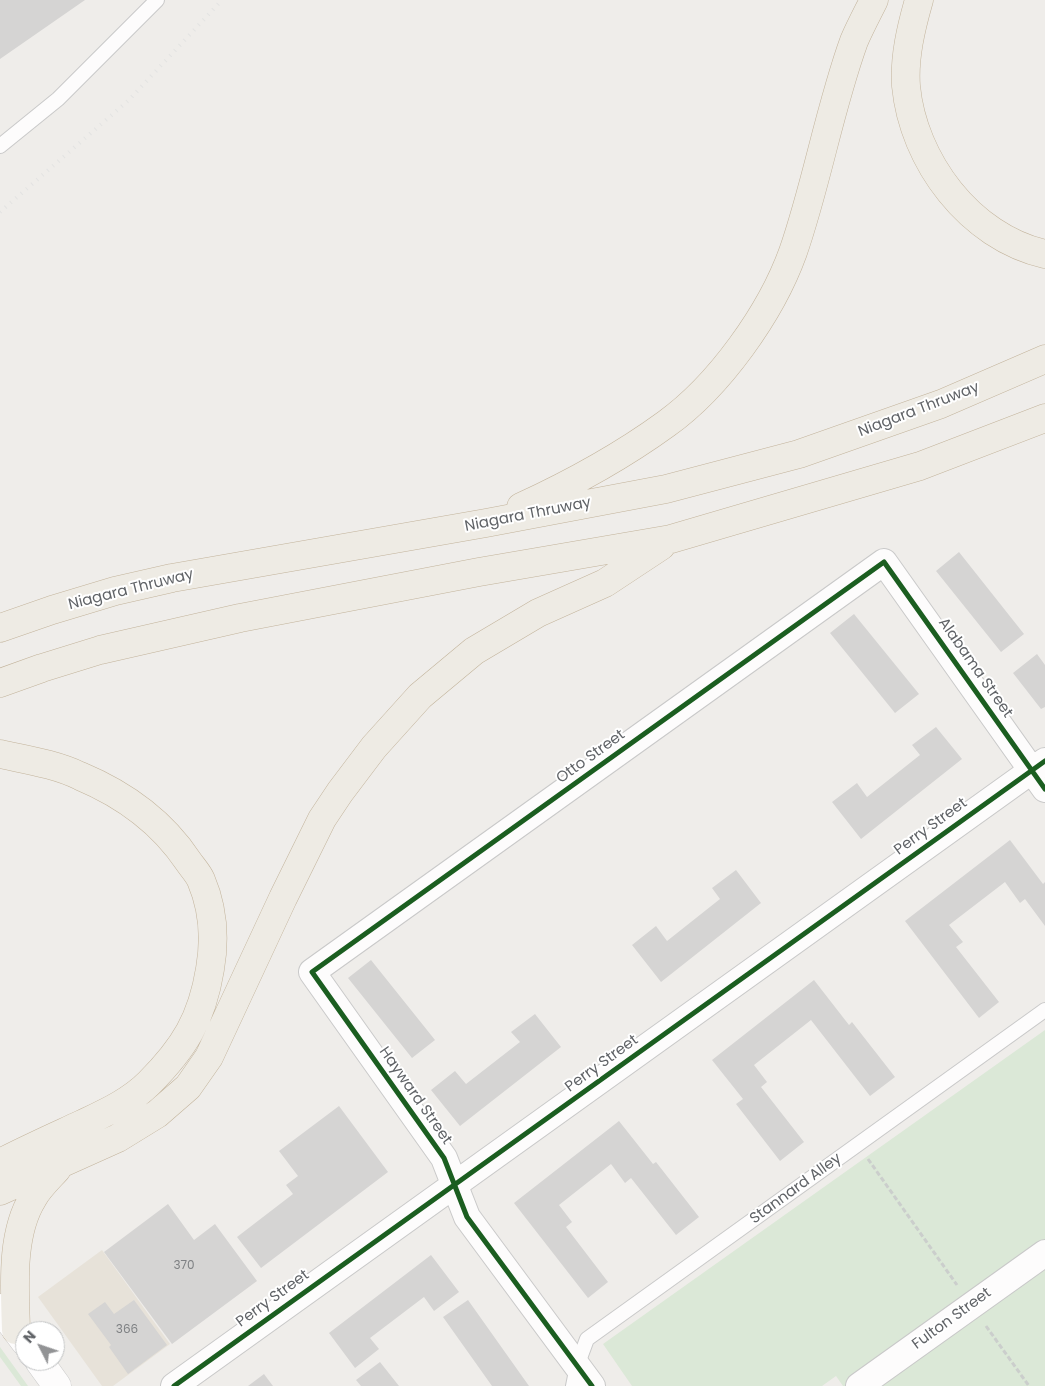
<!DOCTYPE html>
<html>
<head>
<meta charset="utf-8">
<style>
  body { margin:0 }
  #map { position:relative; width:1045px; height:1386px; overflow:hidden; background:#efedea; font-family:Poppins,sans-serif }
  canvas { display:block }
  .north { position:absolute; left:15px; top:1321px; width:50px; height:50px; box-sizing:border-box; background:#fff; border:1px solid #bfc1c2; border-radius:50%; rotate:311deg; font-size:14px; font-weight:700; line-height:20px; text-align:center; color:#606367 }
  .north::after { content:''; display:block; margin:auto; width:18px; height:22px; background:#929395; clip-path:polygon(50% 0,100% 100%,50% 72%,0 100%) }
</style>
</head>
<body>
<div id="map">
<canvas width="1045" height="1386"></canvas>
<div class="north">N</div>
</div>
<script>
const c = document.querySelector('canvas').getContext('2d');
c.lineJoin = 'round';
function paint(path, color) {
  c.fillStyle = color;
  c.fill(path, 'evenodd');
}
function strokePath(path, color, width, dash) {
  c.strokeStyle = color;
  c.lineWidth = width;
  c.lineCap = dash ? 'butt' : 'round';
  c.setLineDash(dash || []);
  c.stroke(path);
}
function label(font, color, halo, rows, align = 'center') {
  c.font = font + ' Poppins,sans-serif';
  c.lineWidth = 4;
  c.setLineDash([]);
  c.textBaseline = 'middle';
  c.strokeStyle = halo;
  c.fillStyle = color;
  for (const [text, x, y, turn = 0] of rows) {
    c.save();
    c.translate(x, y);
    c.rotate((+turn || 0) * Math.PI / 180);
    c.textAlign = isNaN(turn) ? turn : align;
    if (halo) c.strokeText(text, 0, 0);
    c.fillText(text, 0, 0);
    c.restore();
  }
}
const commercial = new Path2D(`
  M102,1250L170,1344L113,1386H102L38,1297Z`);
const green = new Path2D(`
  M1045,1030V1386H843L836,1376L822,1386H632L603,1344Z
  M0,1347L28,1386H21L0,1357Z`);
const building = new Path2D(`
  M0,0H85L0,59Z
  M959,552L1024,634L1001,652L936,571Z
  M854,614L919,694L895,713L830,633Z
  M1037,654L1045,665V707L1041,709L1013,673Z
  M936,727L962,759L861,839L832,802L857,783L867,797L920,755L912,745Z
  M1010,840L1043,884L1045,882V926L1025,899L1020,903L1005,882L949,925L963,942L956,947L999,1002L979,1018L905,921Z
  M736,870L761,903L661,982L632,945L656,926L667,941L720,899L712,888Z
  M371,960L435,1040L412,1058L348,978Z
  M814,980L849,1025L852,1022L895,1077L870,1096L811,1020L754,1065L767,1082L761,1087L804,1142L780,1161L736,1104L743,1099L712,1060Z
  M535,1014L561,1047L460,1126L431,1090L455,1071L466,1084L520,1042L511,1032Z
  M339,1106L388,1172L261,1268L237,1237L293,1194L286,1185L298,1176L279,1151Z
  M619,1121L653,1164L656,1162L699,1217L676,1235L631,1178L625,1183L611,1164L559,1205L572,1222L566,1227L608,1282L588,1298L514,1203Z
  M168,1204L194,1240L215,1224L257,1281L172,1344L104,1252Z
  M431,1255L459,1292L434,1311L424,1297L370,1338L379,1349L355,1368L329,1333Z
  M134,1300L167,1345L128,1374L109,1347L111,1345L88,1314L105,1302L114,1314Z
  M468,1300L529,1386H492L443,1317Z
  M380,1362L399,1386H361L356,1380Z
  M264,1374L273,1386H248Z`);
const path = new Path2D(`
  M868,1159L957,1285
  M986,1326L1029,1386`);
const service = new Path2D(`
  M0,146L58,99L157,0
  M573,1386L577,1366L587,1339L1045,1010`);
const minor = new Path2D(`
  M174,1386L1045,761
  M592,1386L467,1217L444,1158L312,972L884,562L1045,789
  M859,1386L1045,1253`);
const tertiary = new Path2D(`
  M0,1308L25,1342
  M39,1361L57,1386`);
const motorway = new Path2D(`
  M919,0C911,28 904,57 906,86C913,161 970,237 1045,254
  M521,507C571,484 622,456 666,424C719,386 771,313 793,252C817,183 829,110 854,41C860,27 867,14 874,0
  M0,628L52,610L115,591L172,578L486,523L666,489L799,454L941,404L1045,359
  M0,683L42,668L100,650L240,618L479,572L671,539L920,466L1045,418
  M0,754C27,760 55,764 80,776C123,794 162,822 188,861C192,867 198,873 201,880C213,908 215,940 210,969C202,1019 184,1048 149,1083C130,1102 105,1113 82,1124C54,1137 27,1149 0,1163
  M0,1191L118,1138L157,1114L188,1087L209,1057L283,898L322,819L340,792L374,747L420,696L474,651L538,613L605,583L661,546
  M16,1330C15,1289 10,1235 33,1198C39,1187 49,1178 57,1169`);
const rail = new Path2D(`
  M0,212L129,100L222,0`);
const cycleway = new Path2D(`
  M174,1386L1045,761
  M592,1386L467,1217L444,1158L312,972L884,562L1045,789`);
const numberNames = [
  ["370",184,1266],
  ["366",127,1330]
];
const streetNames = [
  ["Niagara Thruway",919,410,-21],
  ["Niagara Thruway",528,515,-11],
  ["Niagara Thruway",131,590,-14],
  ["Alabama Street",975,668,55],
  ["Otto Street",591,757,-36],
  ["Perry Street",931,827,-36],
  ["Perry Street",602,1064,-36],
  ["Hayward Street",415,1096,55],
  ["Stannard Alley",796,1189,-36],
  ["Perry Street",273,1299,-36],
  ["Fulton Street",952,1319,-36]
];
paint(commercial, '#e7e2d9');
paint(green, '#dbe8d7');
paint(building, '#d5d4d3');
strokePath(service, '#c9c9c9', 16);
strokePath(minor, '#c9c9c9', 28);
strokePath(tertiary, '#c9c9c9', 29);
strokePath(motorway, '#c2b39b', 29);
strokePath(path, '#cbcecc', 3, [5, 2.5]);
strokePath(service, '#fdfcfc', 14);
strokePath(minor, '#fdfcfc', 26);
strokePath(tertiary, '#fdfcfc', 28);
strokePath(motorway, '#eeebe4', 28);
strokePath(rail, '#e3e3e2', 4, [1, 6]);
strokePath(cycleway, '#1b5e20', 5);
label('12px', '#7e8083', null, numberNames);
label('15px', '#606367', '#fff', streetNames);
</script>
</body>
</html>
